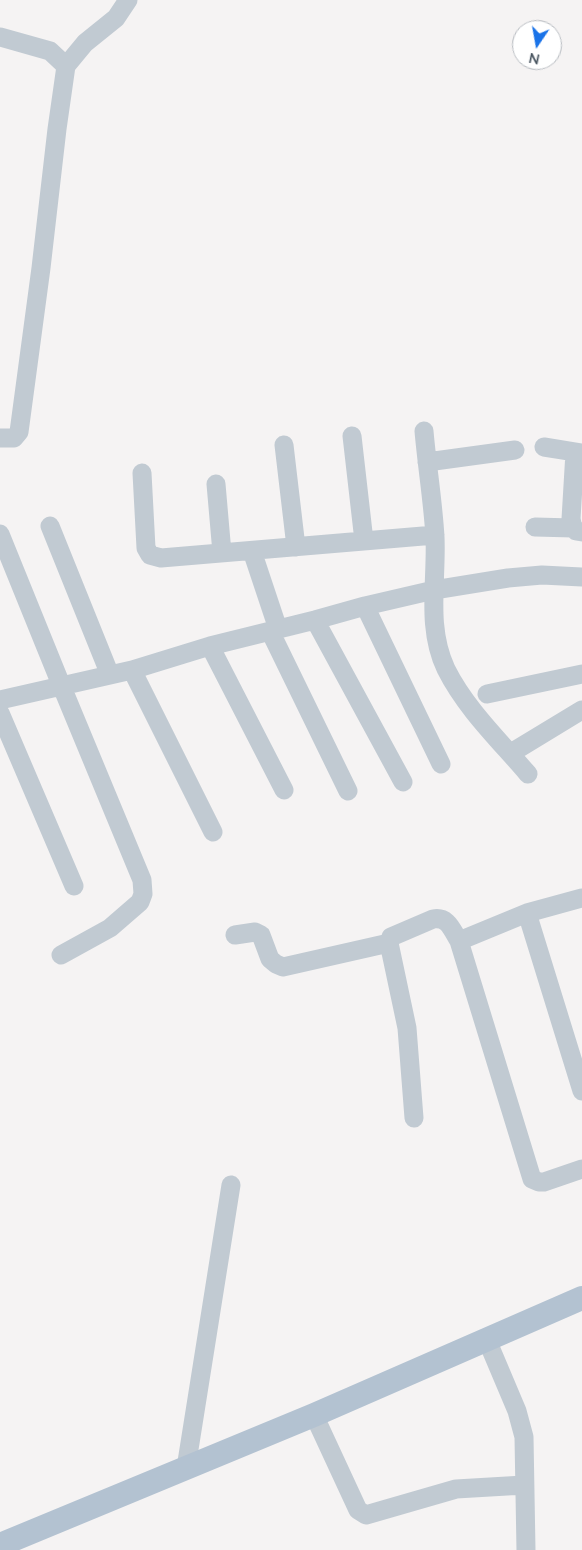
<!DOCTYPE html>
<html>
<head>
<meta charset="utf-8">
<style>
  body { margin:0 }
  #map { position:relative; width:582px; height:1550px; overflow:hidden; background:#f5f3f3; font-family:Lato,sans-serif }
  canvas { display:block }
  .north { position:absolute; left:512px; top:20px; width:50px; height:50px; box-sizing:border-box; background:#fff; border:1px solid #b7bbc0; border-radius:50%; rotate:192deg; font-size:14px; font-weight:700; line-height:20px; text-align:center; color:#4a5661 }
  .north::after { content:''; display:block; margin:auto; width:18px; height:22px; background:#1a73e8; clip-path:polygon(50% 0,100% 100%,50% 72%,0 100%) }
</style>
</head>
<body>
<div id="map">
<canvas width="582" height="1550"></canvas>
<div class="north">N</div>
</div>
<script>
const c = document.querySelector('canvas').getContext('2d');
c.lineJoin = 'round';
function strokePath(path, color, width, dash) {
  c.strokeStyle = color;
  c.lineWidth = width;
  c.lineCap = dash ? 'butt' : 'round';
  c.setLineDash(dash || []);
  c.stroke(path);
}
const minor = new Path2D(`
  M0,37L50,51L66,66
  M424,431C427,466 433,502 435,537C437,581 426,627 446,669C466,709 500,741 528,774
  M352,436L364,541
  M0,438H14L19,432L41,268L57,129L66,66L85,43L116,18L128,0
  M284,445L296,547
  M544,447L582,453
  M427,462L515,450
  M142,473L146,548L150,555L161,558L435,535
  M216,484L222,553
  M50,526L110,675
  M535,527L573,528L576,531L582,532
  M573,528L571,519L575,452
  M0,534L62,687L142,880L143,894L140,902L110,928L61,955
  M252,551L278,629
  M365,606L441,764
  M315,620L403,782
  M270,631L348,791
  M210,646L284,790
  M132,670L213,832
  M487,694L582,674
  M0,700L132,670L210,646L315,620L365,606L434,590L508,578L542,575L582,577
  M0,713L74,886
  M511,753L582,710
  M527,913L582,1091
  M235,935L255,932L261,935L270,959L276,964L283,967L389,943
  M459,941L527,913L582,898
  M414,1118L407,1028L389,943L391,937L433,919C448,916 452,930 459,941L532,1179L539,1182H544L582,1169
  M487,1340L517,1411L524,1437L526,1550
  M314,1415L358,1510L366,1515L456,1489L524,1485
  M186,1468L231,1185`);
const major = new Path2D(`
  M0,1545L314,1415L582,1298`);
strokePath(minor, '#c1cad2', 19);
strokePath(major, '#b3c2d1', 24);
</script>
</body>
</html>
